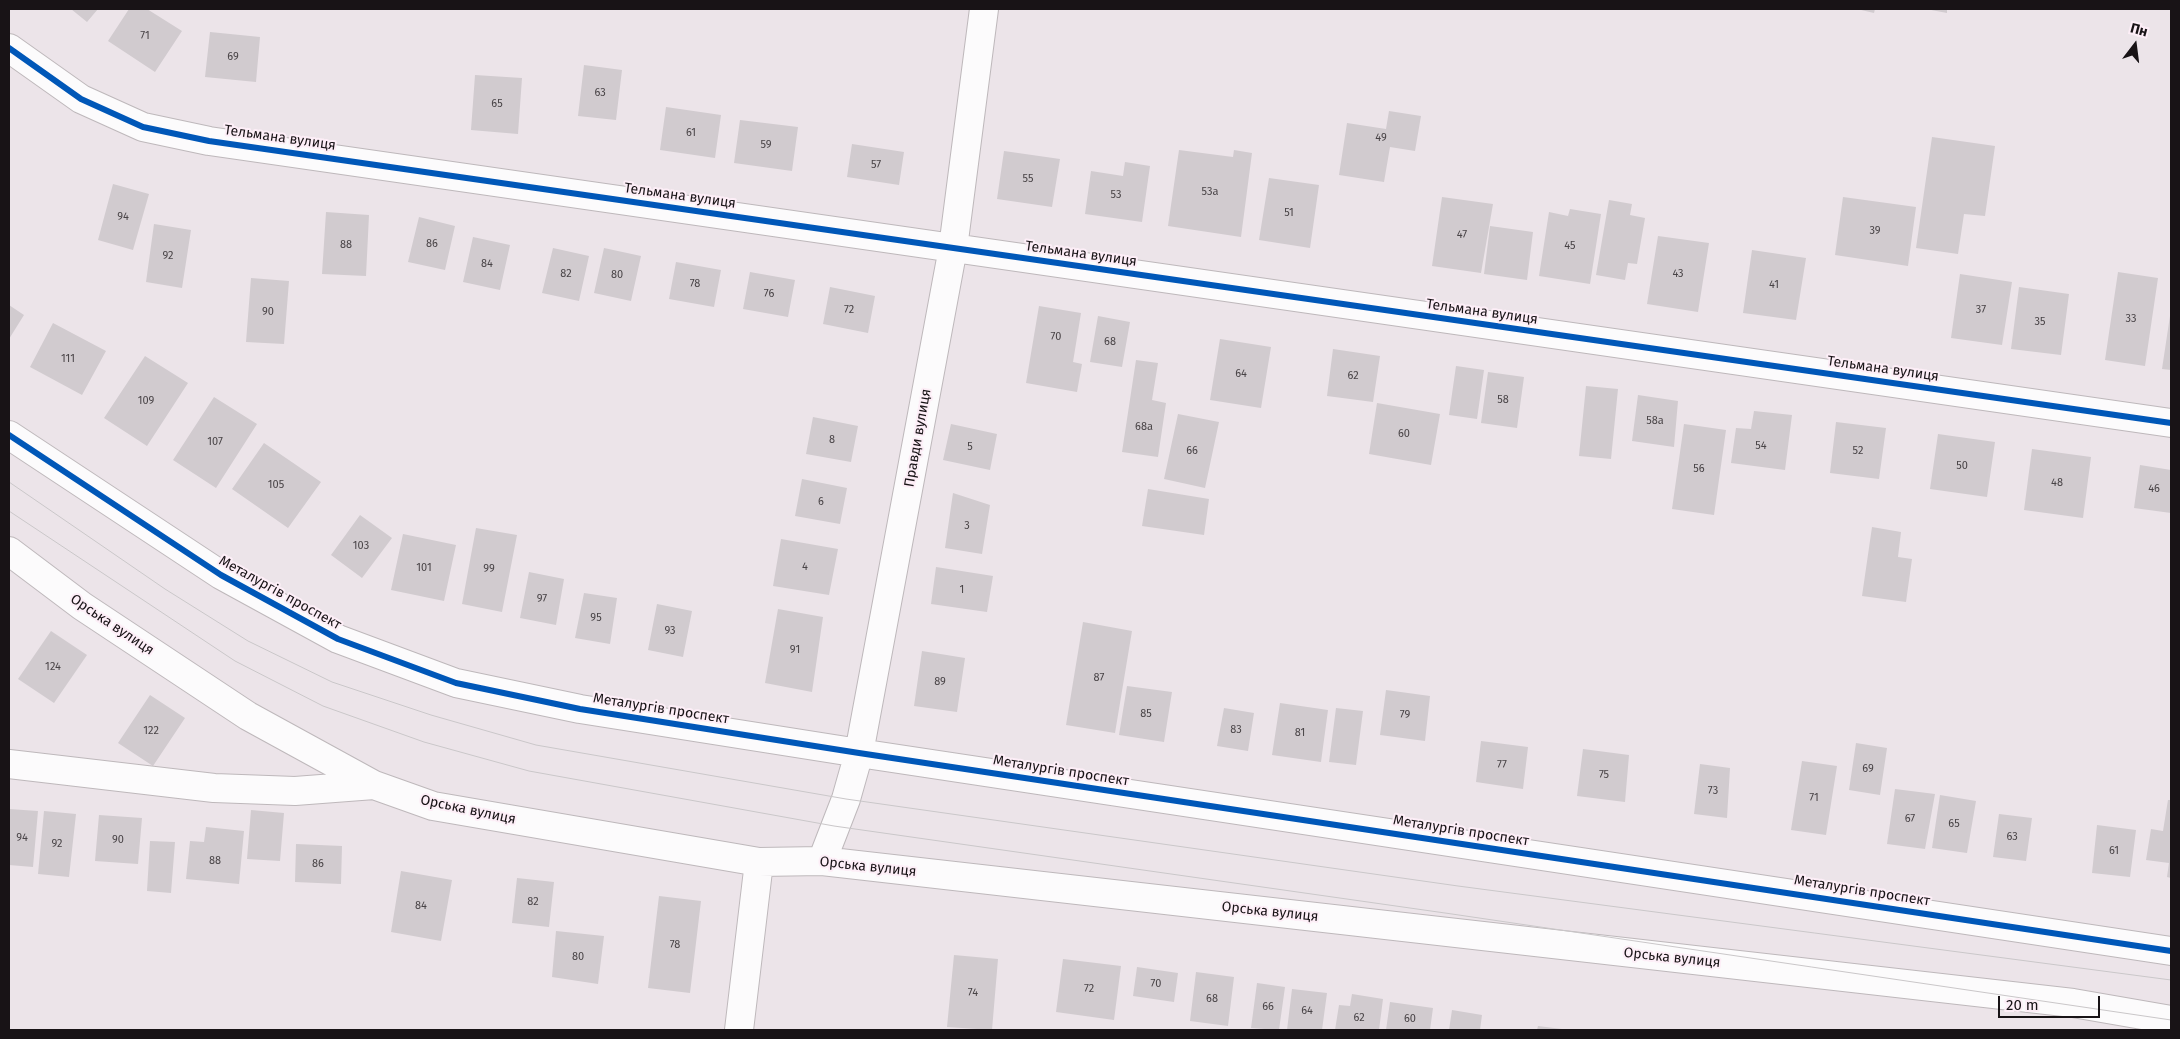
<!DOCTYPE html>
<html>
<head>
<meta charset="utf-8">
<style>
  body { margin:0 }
  #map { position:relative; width:2180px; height:1039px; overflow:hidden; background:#ece4e9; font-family:"Fira Sans",sans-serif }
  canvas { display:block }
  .frame { position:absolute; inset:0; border:10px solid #181316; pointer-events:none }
  .north { position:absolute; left:2110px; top:20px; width:50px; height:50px; -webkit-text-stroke:4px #fdeef7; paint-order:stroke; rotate:15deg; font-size:14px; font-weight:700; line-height:20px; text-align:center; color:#181316 }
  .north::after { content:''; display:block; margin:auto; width:18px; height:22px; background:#181316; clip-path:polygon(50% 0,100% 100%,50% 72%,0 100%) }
  .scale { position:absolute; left:1998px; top:996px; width:102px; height:22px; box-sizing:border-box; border:2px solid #181316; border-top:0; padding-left:6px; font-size:15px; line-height:18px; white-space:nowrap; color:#181316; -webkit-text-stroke:4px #fdeef7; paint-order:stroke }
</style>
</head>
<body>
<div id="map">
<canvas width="2180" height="1039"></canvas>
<div class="frame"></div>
<div class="north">Пн</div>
<div class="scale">20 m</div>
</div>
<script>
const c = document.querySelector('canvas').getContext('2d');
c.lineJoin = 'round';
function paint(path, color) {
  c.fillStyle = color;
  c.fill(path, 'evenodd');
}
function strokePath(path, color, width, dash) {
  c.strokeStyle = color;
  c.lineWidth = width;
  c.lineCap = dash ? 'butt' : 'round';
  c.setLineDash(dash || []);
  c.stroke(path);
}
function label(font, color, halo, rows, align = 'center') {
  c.font = font + ' "Fira Sans",sans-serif';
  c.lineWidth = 4;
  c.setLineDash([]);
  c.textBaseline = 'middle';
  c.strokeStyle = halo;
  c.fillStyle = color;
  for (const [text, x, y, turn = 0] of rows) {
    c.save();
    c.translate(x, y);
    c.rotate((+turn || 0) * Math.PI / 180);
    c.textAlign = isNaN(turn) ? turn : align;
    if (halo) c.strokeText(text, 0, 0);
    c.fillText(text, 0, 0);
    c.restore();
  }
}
const building = new Path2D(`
  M71,9H98L87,22Z
  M129,9H147L182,31L155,72L108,41Z
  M1857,9H1875L1874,13Z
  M1926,9H1947V13Z
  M210,32L260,37L256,82L205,77Z
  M584,65L622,70L616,120L578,116Z
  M475,75L522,78L518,134L471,130Z
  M666,107L721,115L715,158L660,150Z
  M1389,111L1421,116L1415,151L1390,147L1384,182L1339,175L1347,123L1386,129Z
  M740,120L798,127L792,171L734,163Z
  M1932,137L1995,146L1985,216L1964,214L1958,254L1916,248Z
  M852,144L904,152L899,185L847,177Z
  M1179,150L1233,157L1234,150L1252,153L1241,237L1168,226Z
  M1004,151L1060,159L1052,207L997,199Z
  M1125,162L1150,166L1142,222L1085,214L1091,171L1123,176Z
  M1269,178L1319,185L1310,248L1259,240Z
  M113,184L149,194L133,250L98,240Z
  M1442,197L1493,204L1481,273L1432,266Z
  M1843,197L1916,207L1908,266L1835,255Z
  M1609,200L1632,204L1630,215L1645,218L1637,264L1628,263L1625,280L1596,275Z
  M1570,209L1601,214L1590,284L1539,276L1549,212L1568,216Z
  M326,212L369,215L366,276L322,274Z
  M419,217L455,226L445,270L408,262Z
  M154,224L191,230L182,288L146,282Z
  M1490,226L1533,232L1527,280L1484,274Z
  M1658,236L1709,243L1698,312L1647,304Z
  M473,237L510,245L500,290L463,282Z
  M553,248L589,256L579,301L542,293Z
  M604,248L641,256L631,301L594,293Z
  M1752,250L1806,258L1796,320L1743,313Z
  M676,262L721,270L714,307L669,299Z
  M750,272L795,280L788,317L743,309Z
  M2118,272L2158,278L2145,366L2105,360Z
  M1960,274L2012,282L2002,345L1951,338Z
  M251,278L289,281L284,344L246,342Z
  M830,287L875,296L868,333L823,324Z
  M2019,287L2069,294L2061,355L2011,349Z
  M9,305L24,315L9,339Z
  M1039,306L1081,313L1073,362L1082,364L1077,392L1026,383Z
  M1098,316L1130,322L1122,367L1090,362Z
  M2170,316H2171V370L2162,369Z
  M53,323L106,351L82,395L30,367Z
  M1220,339L1271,347L1261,408L1210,400Z
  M1333,349L1380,356L1373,402L1327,396Z
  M145,356L188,383L147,446L104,418Z
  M1136,360L1158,363L1152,400L1166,403L1158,457L1122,452Z
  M1456,366L1484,370L1477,419L1449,415Z
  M1488,372L1524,377L1517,428L1481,423Z
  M1586,386L1618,389L1611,459L1579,456Z
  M1638,395L1678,401L1674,447L1632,441Z
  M214,397L257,424L216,488L173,460Z
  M1377,403L1440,414L1431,465L1369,454Z
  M1754,411L1792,415L1785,470L1731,463L1736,428L1751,429Z
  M1178,414L1219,422L1205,488L1164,479Z
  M813,417L858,426L851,462L806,454Z
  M1836,422L1886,428L1879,479L1830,473Z
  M951,424L997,434L990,470L943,460Z
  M1684,424L1726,430L1714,515L1672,509Z
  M1938,434L1995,442L1987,497L1930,489Z
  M264,443L321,482L288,528L232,489Z
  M2032,449L2091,457L2083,518L2024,510Z
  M2140,465L2171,470V513L2134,508Z
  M802,479L847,488L840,524L795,516Z
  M1148,489L1209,499L1204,535L1142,526Z
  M953,493L990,505L982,554L945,548Z
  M360,515L392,538L362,578L331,555Z
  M1872,527L1901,532L1898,557L1912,559L1906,602L1862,596Z
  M476,528L517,535L502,612L462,604Z
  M403,534L456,545L444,601L391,590Z
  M781,539L838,549L829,595L773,586Z
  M936,567L993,576L987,612L931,604Z
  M529,572L564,579L556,625L520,618Z
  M584,593L617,598L610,644L575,638Z
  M657,604L692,611L683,657L648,650Z
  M778,609L823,617L812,692L765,683Z
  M1083,622L1132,631L1115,733L1066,725Z
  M51,631L87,655L54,703L18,679Z
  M922,651L965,658L957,712L914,706Z
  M1127,686L1172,692L1164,742L1119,735Z
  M1386,690L1430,696L1425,741L1380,735Z
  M150,695L185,718L153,766L118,743Z
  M1280,703L1328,710L1321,762L1272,755Z
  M1224,708L1254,713L1248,751L1217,746Z
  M1336,708L1363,711L1356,765L1329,762Z
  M1481,741L1528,747L1523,789L1476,782Z
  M1856,743L1887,748L1880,795L1849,790Z
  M1583,749L1629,755L1625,802L1577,796Z
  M1802,761L1837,766L1826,835L1791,830Z
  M1700,764L1730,768L1727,818L1694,814Z
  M1895,789L1935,794L1925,849L1887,844Z
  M1940,795L1976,801L1967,853L1932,848Z
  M2168,800H2171V878L2167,877L2169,863L2146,860L2151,829L2163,831Z
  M9,809L38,811L33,867L9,865Z
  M251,810L284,813L280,861L247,859Z
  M44,811L76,814L69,877L38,874Z
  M1999,814L2032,818L2026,861L1993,857Z
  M99,815L142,818L138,864L95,861Z
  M2097,825L2136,830L2130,877L2092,873Z
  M206,827L244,831L239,884L186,879L190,841L204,842Z
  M150,841L175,842L171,893L147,891Z
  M296,844L342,846L341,884L295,882Z
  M401,871L452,880L441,941L391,932Z
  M517,878L554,882L549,927L512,923Z
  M659,896L701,901L690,993L648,988Z
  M556,931L604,936L598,984L552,977Z
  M954,955L998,959L992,1030L947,1027Z
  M1063,959L1121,966L1114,1020L1056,1012Z
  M1137,967L1178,973L1174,1002L1133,996Z
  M1196,972L1234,977L1228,1026L1190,1021Z
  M1257,983L1285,987L1279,1030L1251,1028Z
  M1292,989L1327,993L1322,1030H1287Z
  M1352,994L1383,999L1379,1030H1335L1339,1005L1350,1006Z
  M1390,1002L1433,1008L1430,1030H1386Z
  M1452,1010L1482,1015L1480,1030H1449Z
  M1538,1026L1562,1029V1030H1537Z`);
const minor = new Path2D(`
  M9,48L81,99L143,127L209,141L2171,423
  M9,435L221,575L338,639L456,683L580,709L859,753L2171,951
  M9,551L82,606L248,716L374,785L433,806L759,862L822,861L2073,1003L2171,1020
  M9,764L214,788L295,791L374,785
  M822,861L846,799L859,753L953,248L984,9
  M739,1030L759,862`);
const tram = new Path2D(`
  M9,482L165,589L248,641L332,682L431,715L536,745L846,799L1458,886L2171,980
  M9,511L235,661L323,706L424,742L529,771L834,826L1452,914L2171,1020`);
const cycleway = new Path2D(`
  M9,48L81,99L143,127L209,141L2171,423
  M9,435L221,575L338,639L456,683L580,709L859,753L2171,951`);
const numberNames = [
  ["71",145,36],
  ["69",233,57],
  ["63",600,93],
  ["65",497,104],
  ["61",691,133],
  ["49",1381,138],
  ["59",766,145],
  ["57",876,165],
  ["55",1028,179],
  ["53а",1210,192],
  ["53",1116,195],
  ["51",1289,213],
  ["94",123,217],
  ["39",1875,231],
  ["47",1462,235],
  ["86",432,244],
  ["88",346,245],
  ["45",1570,246],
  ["92",168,256],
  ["84",487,264],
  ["82",566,274],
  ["43",1678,274],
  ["80",617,275],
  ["78",695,284],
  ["41",1774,285],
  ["76",769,294],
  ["72",849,310],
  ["37",1981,310],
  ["90",268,312],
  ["33",2131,319],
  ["35",2040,322],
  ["70",1056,337],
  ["68",1110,342],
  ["111",68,359],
  ["64",1241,374],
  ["62",1353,376],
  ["58",1503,400],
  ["109",146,401],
  ["58а",1655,421],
  ["68а",1144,427],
  ["60",1404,434],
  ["8",832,440],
  ["107",215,442],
  ["54",1761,446],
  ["5",970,447],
  ["66",1192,451],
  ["52",1858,451],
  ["50",1962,466],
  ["56",1699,469],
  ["48",2057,483],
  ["105",276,485],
  ["46",2154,489],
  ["6",821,502],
  ["3",967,526],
  ["103",361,546],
  ["4",805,567],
  ["101",424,568],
  ["99",489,569],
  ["1",962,590],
  ["97",542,599],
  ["95",596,618],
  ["93",670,631],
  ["91",795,650],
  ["124",53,667],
  ["87",1099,678],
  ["89",940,682],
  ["85",1146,714],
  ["79",1405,715],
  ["83",1236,730],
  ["122",151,731],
  ["81",1300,733],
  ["77",1502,765],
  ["69",1868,769],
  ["75",1604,775],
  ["73",1713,791],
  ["71",1814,798],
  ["67",1910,819],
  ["65",1954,824],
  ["63",2012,837],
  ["94",22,838],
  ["90",118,840],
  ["92",57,844],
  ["61",2114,851],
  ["88",215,861],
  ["86",318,864],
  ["82",533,902],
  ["84",421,906],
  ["78",675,945],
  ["80",578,957],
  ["70",1156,984],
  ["72",1089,989],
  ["74",973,993],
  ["68",1212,999],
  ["66",1268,1007],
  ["64",1307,1011],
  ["62",1359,1018],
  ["60",1410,1019]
];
const streetNames = [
  ["Тельмана вулиця",280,138,8],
  ["Тельмана вулиця",680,196,8],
  ["Тельмана вулиця",1081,254,8],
  ["Тельмана вулиця",1482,312,8],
  ["Тельмана вулиця",1883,369,8],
  ["Правди вулиця",918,438,-80],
  ["Металургів проспект",280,593,29],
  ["Орська вулиця",112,625,34],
  ["Металургів проспект",661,709,9],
  ["Металургів проспект",1061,771,9],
  ["Орська вулиця",468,810,12],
  ["Металургів проспект",1461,831,9],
  ["Орська вулиця",868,867,6],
  ["Металургів проспект",1862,891,9],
  ["Орська вулиця",1270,912,6],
  ["Орська вулиця",1672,958,6]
];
paint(building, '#d1cbcf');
strokePath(minor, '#beb8bb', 30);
strokePath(minor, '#fcfbfc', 28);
strokePath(tram, '#cac7c9', 1);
strokePath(cycleway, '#0057b8', 6);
label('11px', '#494447', null, numberNames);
label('14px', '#181316', '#fdeef7', streetNames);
</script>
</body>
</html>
